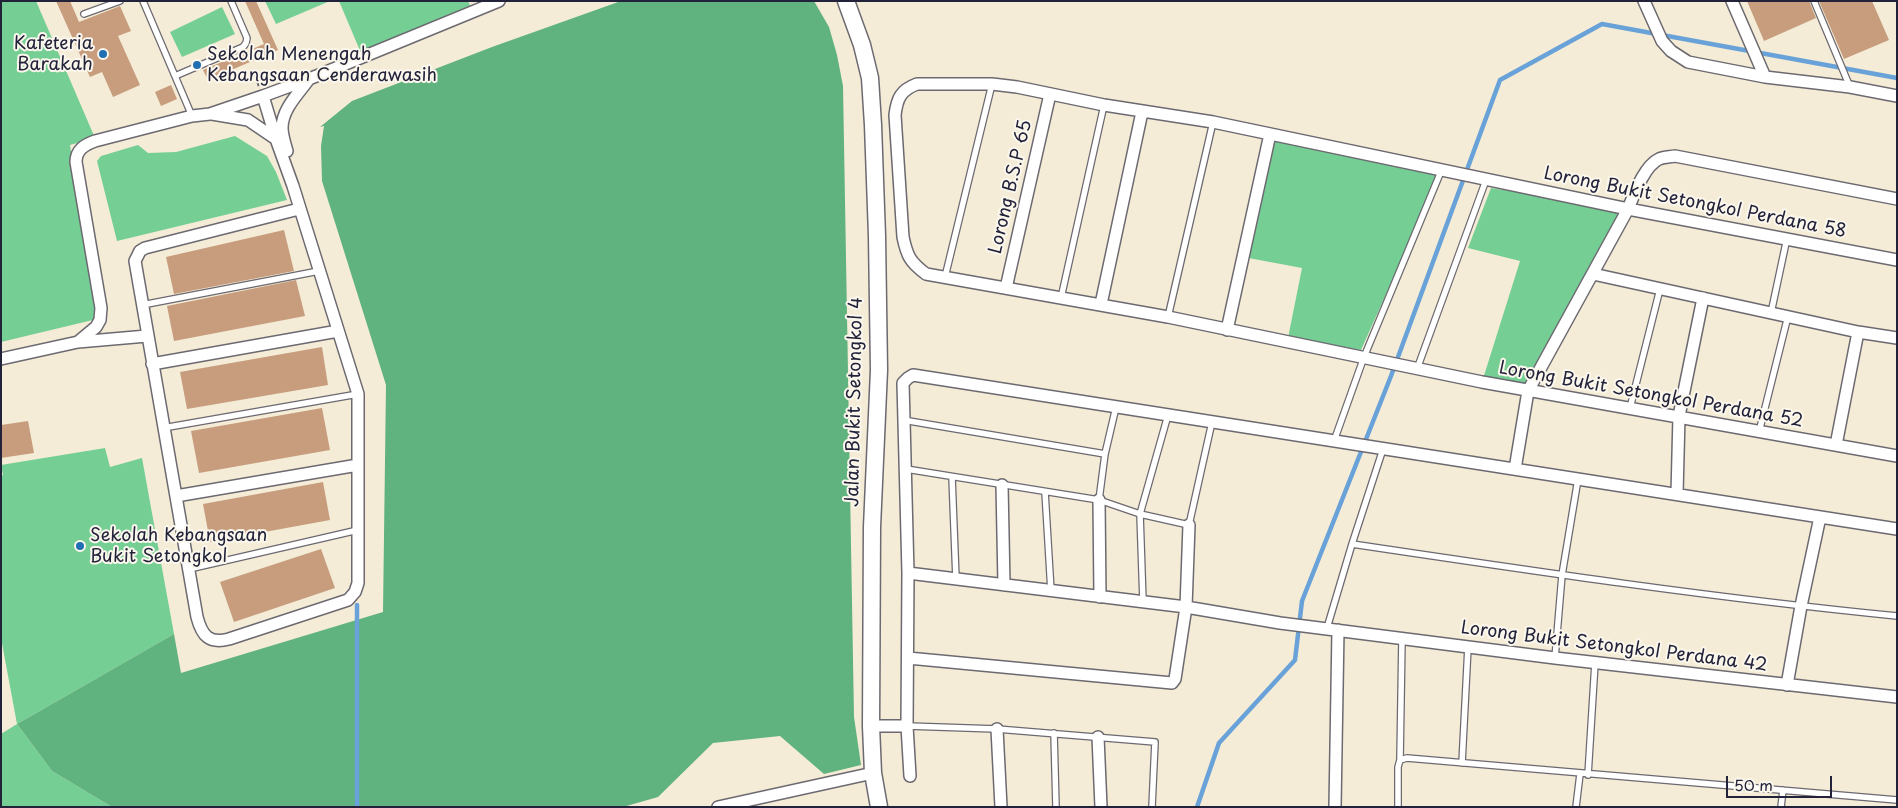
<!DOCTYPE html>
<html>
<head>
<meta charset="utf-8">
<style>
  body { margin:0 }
  #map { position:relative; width:1898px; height:808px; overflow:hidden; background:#f4ecd6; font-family:"Playpen Sans",sans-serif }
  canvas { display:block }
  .frame { position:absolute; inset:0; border:2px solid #22223b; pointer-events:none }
  .scale { position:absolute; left:1726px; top:776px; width:106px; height:22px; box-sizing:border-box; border:2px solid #22223b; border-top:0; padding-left:6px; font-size:15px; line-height:18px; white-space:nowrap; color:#22223b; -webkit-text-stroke:4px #fbf7ec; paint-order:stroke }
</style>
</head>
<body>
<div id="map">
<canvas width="1898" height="808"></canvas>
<div class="frame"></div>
<div class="scale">50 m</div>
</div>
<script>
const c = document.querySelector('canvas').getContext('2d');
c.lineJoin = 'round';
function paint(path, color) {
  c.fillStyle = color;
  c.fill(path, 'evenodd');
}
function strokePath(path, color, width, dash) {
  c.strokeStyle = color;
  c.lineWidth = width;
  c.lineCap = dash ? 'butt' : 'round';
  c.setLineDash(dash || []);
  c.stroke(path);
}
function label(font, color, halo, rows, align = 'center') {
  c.font = font + ' "Playpen Sans",sans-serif';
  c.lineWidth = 4;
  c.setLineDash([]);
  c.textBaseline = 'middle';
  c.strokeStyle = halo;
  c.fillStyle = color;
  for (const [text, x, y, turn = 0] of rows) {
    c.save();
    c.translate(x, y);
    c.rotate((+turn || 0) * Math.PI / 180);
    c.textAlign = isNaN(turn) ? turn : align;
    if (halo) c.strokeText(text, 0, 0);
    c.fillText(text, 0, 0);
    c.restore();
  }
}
const green = new Path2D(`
  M1,1H36L95,138L70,145L97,319L1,342Z
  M265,1H330L276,24Z
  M339,1H468L473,12L361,53Z
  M222,7L235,34L182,57L170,32Z
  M1270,134L1442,169L1361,350L1288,338L1302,268L1243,257Z
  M235,136L267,156L276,172L287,200L117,241L97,161L101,156L138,145L148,153L176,152Z
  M1491,188L1628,209L1528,391L1482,382L1520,261L1468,248Z
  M105,448L110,467L142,458L174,634L17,724L52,771L112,807H1V734L17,724L1,638V476L3,475L1,465Z`);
const forest = new Path2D(`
  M621,1H814L829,27L837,55L843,86L854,717L861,765L824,774L780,736L713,743L658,797L623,807H112L52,771L17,724L174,634L181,673L383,612L386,385L322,181L321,146L324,126L320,127L352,101L492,47Z`);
const stream = new Path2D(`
  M357,605V807
  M1197,807L1219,743L1295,660L1302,601L1391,376L1500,80L1602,24L1897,78`);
const building = new Path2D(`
  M56,1H70L79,22L120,6L131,31L118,36L140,85L113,97L102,72L90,77Z
  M245,1H256L278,50L208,80L203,70L264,44Z
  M1747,1H1809L1816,18L1764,41Z
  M1819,1H1872L1889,40L1844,59Z
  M171,85L177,99L161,106L155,92Z
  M284,230L294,271L174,294L166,257Z
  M296,280L305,316L174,341L167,306Z
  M322,347L328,385L187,409L180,372Z
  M322,408L330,450L199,473L191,431Z
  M28,421L34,453L1,458V425Z
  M323,482L330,520L210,542L203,504Z
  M321,549L335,588L234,622L220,582Z`);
const path = new Path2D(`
  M255,75L259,86`);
const lane = new Path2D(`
  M143,1L192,116
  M1814,1L1850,87
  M84,14L120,1
  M175,76L243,47L246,43L247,38L231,1
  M945,277L992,84
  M1061,298L1104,105
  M142,305L319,271
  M1771,313L1787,238
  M1168,317L1213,122
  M1417,369L1486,180
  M1630,408L1660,289
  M903,420L1105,454
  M163,428L358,394
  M1759,432L1788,316
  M1334,441L1364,357L1442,169
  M906,469L1099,500L1140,514L1189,525L1212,422
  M952,477L956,579
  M1045,492L1051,591
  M1099,500L1105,454L1116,407
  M1352,544C1533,571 1714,598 1897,616
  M189,569L358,530
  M1143,602L1140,514L1168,415
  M1327,628L1352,544L1383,449
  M1555,658L1562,575L1578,479
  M907,726L997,729L1155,742L1152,807
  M1054,733L1056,807
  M1400,760L1407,758L1897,800
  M1462,763L1468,647
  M1588,775L1595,663
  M1398,807V767L1400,760L1402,638
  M1576,807L1580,774
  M1781,807L1783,790`);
const street = new Path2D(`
  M1644,1L1662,41L1671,51L1688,62L1765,77L1850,87L1897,96
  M1732,1L1765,77
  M263,96L276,139L293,186L358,394V583L355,592L348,600L229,639C209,644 202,636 197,617L135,261L140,251L145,248L299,209
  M212,114L248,120L276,139
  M287,151C285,144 282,135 282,128C282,109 299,93 309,79
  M1897,260L1628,209L1213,122L1104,105L1017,87L992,84H917C901,90 897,98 895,115L903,237C907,256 910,262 926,274L1168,317L1482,382L1897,456
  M1593,274L1858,332L1897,338
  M1006,288L1050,94
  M1101,304L1142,112
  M1227,330L1270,134
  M78,342L147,336
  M1,359L78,342L96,327L100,320L101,308L76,162C76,150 84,145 95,141L192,116L210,114L263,96L309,79L499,1
  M152,364L338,331
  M1836,445L1858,332
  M1515,469L1528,391L1628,209C1634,195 1644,166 1659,159C1663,157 1670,157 1675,156L1897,199
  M1002,485L1004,585
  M1677,494L1679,416L1703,298
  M176,496L358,465
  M1099,500L1100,597
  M908,573L1186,607L1280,623L1555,658L1897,697
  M908,658L1172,683L1175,679L1186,607L1189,525
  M1787,685L1801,606L1820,517
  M871,726H907
  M997,729L1001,807
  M1098,737L1101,807
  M910,776L907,726L908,573L903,383L908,378L913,375L1897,529
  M718,807L873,773
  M1335,807L1338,630`);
const secondary = new Path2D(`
  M846,1L862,45L870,78L873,125L877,236L879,370L872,527L871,726L873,773L879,807`);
const markers = [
  [103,54,5,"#1f6fb2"],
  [197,65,5,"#1f6fb2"],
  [80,546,5,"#1f6fb2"]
];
const poiNames = [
  ["Kafeteria",93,44,"right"],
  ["Barakah",93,65,"right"],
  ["Sekolah Menengah",207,55],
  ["Kebangsaan Cenderawasih",207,76],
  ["Sekolah Kebangsaan",90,536],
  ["Bukit Setongkol",90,557]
];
const streetNames = [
  ["Lorong B.S.P 65",1011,187,-77],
  ["Lorong Bukit Setongkol Perdana 58",1695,203,11],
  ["Lorong Bukit Setongkol Perdana 52",1651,395,10],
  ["Jalan Bukit Setongkol 4",855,402,-89],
  ["Lorong Bukit Setongkol Perdana 42",1614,647,7]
];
paint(green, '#75cf95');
paint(forest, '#60b27e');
strokePath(stream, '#69a2d8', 4.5);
paint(building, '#c79d7d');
strokePath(lane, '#6c6971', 8);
strokePath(street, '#6c6971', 14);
strokePath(secondary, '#6c6971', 19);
strokePath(path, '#6c6971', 2.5, [4, 4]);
strokePath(lane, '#fff', 5.5);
strokePath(street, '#fff', 11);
strokePath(secondary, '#fff', 16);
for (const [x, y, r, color] of markers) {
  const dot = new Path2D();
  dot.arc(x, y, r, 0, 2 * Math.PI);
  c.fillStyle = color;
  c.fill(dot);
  strokePath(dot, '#fbf7ec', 2);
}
label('18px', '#22223b', '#fbf7ec', poiNames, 'left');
label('18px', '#22223b', '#fbf7ec', streetNames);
</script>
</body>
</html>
